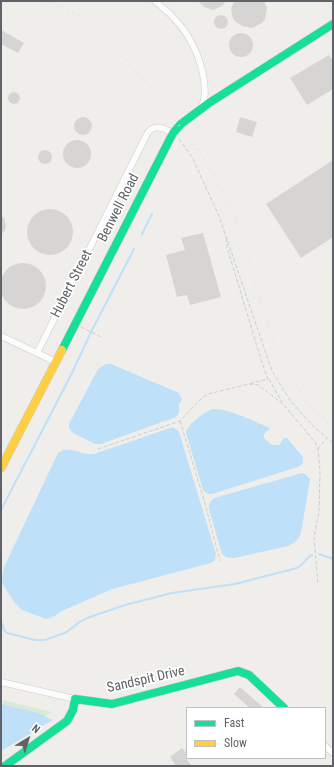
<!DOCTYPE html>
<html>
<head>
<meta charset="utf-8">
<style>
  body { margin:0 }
  #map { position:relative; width:334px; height:767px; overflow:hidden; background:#efeeea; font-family:"Roboto Condensed",sans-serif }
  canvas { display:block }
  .frame { position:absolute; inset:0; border:2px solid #5f6368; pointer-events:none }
  .legend { position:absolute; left:186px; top:707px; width:140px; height:52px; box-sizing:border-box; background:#fff; border:1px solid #bfc1c3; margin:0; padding:5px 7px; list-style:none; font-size:12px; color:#5f6368 }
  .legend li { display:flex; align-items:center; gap:8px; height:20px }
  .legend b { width:20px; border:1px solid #bfc1c3 }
  .north { position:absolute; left:8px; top:719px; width:40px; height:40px; -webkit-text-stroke:3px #fff; paint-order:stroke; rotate:38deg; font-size:11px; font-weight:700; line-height:16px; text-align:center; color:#5f6368 }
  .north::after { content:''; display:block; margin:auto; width:14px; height:18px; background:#5f6368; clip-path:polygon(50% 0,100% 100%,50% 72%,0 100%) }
</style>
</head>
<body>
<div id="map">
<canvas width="334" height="767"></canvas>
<div class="frame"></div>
<ul class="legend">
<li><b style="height:5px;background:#16e098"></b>Fast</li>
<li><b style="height:5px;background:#ffcf43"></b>Slow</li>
</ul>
<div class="north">N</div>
</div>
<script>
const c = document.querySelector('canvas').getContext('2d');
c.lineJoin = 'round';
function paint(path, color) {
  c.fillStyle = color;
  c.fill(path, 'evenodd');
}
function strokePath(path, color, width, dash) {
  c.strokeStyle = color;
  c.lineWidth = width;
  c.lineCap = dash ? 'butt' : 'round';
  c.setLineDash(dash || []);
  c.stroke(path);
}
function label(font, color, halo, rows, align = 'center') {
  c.font = font + ' "Roboto Condensed",sans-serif';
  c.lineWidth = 3.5;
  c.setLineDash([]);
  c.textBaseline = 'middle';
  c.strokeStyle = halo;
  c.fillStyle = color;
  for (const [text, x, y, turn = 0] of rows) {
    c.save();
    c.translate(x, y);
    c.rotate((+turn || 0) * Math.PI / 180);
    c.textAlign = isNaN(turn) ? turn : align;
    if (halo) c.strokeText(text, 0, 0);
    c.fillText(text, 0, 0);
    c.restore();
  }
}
const green = new Path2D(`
  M3,700L52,712L1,746Z`);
const water = new Path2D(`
  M106,364H111L179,393L182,399L179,404C179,410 181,412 176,417L101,444H95L73,433C69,430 68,426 70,422L98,369Z
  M212,409C229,408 255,422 270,428L264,434V438L272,445H279L284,438H287L303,457V463L298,467L212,494H208L203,490L186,433C188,423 204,413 212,409Z
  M173,427L179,432L216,554L215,560L211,563L112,589L62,611L53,617L46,619L22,610L15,603L2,583V578L4,567L58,453C73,444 78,456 94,454Z
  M302,473L305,474L310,479L301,533C298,540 295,543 288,546L234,558C228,558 226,557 222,554L209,509C208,504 210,502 214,498Z
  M1,704L38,713L53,720L1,751Z`);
const stream = new Path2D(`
  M142,234L152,214
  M1,510L72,373L91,332L134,249
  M319,554L333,559
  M1,621L4,630L7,633L35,640H45L67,632L78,623L87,618L125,605L172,593L235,584L297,568C304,565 305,558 312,555`);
const building = new Path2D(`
  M198,1H226L222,6L213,10L204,7Z
  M234,1H264L267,8L265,19L262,23L252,28L242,26L234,20L232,15L231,9Z
  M214 22a7 7 0 1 1 14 0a7 7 0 1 1-14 0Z
  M1,30L24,43L18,53L1,44Z
  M229 45a12 12 0 1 1 24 0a12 12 0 1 1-24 0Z
  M329,55L333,61V89L307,105L290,78Z
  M8 98a6 6 0 1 1 12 0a6 6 0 1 1-12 0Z
  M240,117L257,122L252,137L236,132Z
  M74 126a9 9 0 1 1 18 0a9 9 0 1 1-18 0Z
  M63 154a14 14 0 1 1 28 0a14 14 0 1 1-28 0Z
  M38 157a7 7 0 1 1 14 0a7 7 0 1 1-14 0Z
  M333,160V237L301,258L266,204Z
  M27 232a23 23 0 1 1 46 0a23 23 0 1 1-46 0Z
  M1,215L4,218L6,226L5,230L1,235Z
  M203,233L221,297L190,305L187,295L177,297L166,255L185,250L181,238Z
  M0 286a23 23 0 1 1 46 0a23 23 0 1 1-46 0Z
  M240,687L264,708H250L234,694Z
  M182,748L187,754L185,757L191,765L189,766H176L170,757Z`);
const path = new Path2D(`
  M179,139L192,157L219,216L272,371L290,400L302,414L313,426L333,443
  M226,238L227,247L262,363L268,379L249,384
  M81,327L101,337
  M269,379L282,402
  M180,421L204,500L220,561
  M98,449L180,421L202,398L208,394L249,384L258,385L283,404L315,442L318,449L320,471L319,512L314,537L318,585
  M318,449L326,439`);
const street = new Path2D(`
  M155,1C160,6 166,10 171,15C189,33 200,55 204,80C205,90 206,99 201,108
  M1,336L56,362
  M37,353L147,134C154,123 163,128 173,133
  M1,682L75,699
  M325,746L333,753`);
const fast = new Path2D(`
  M62,350L173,133L181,124L209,103L333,24
  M5,766L67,721L73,710L75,699L112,704L238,671L249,675L284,708`);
const slow = new Path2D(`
  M1,468L62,350`);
const rail = new Path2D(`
  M45,1L77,14L100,31L150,87L200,153L224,193L234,215L275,346L286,370L308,403L333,428
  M98,262L115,219`);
const streetNames = [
  ["Benwell Road",119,208,-63],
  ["Hubert Street",72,284,-63],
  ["Sandspit Drive",146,680,-13]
];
paint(green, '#d8ebd6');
paint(water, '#bfe0f9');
strokePath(stream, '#bfe0f9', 2);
paint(building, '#d6d5d3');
strokePath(street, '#cbcccc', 7);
strokePath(fast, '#cacacb', 9);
strokePath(slow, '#cacacb', 9);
strokePath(path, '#cacfcc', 1, [4, 2]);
strokePath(street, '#fdfcfc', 6);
strokePath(fast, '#16e098', 8);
strokePath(slow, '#ffcf43', 8);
strokePath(rail, '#e4e4e4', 2, [1, 5]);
label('14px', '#5f6368', '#fff', streetNames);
</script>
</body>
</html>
